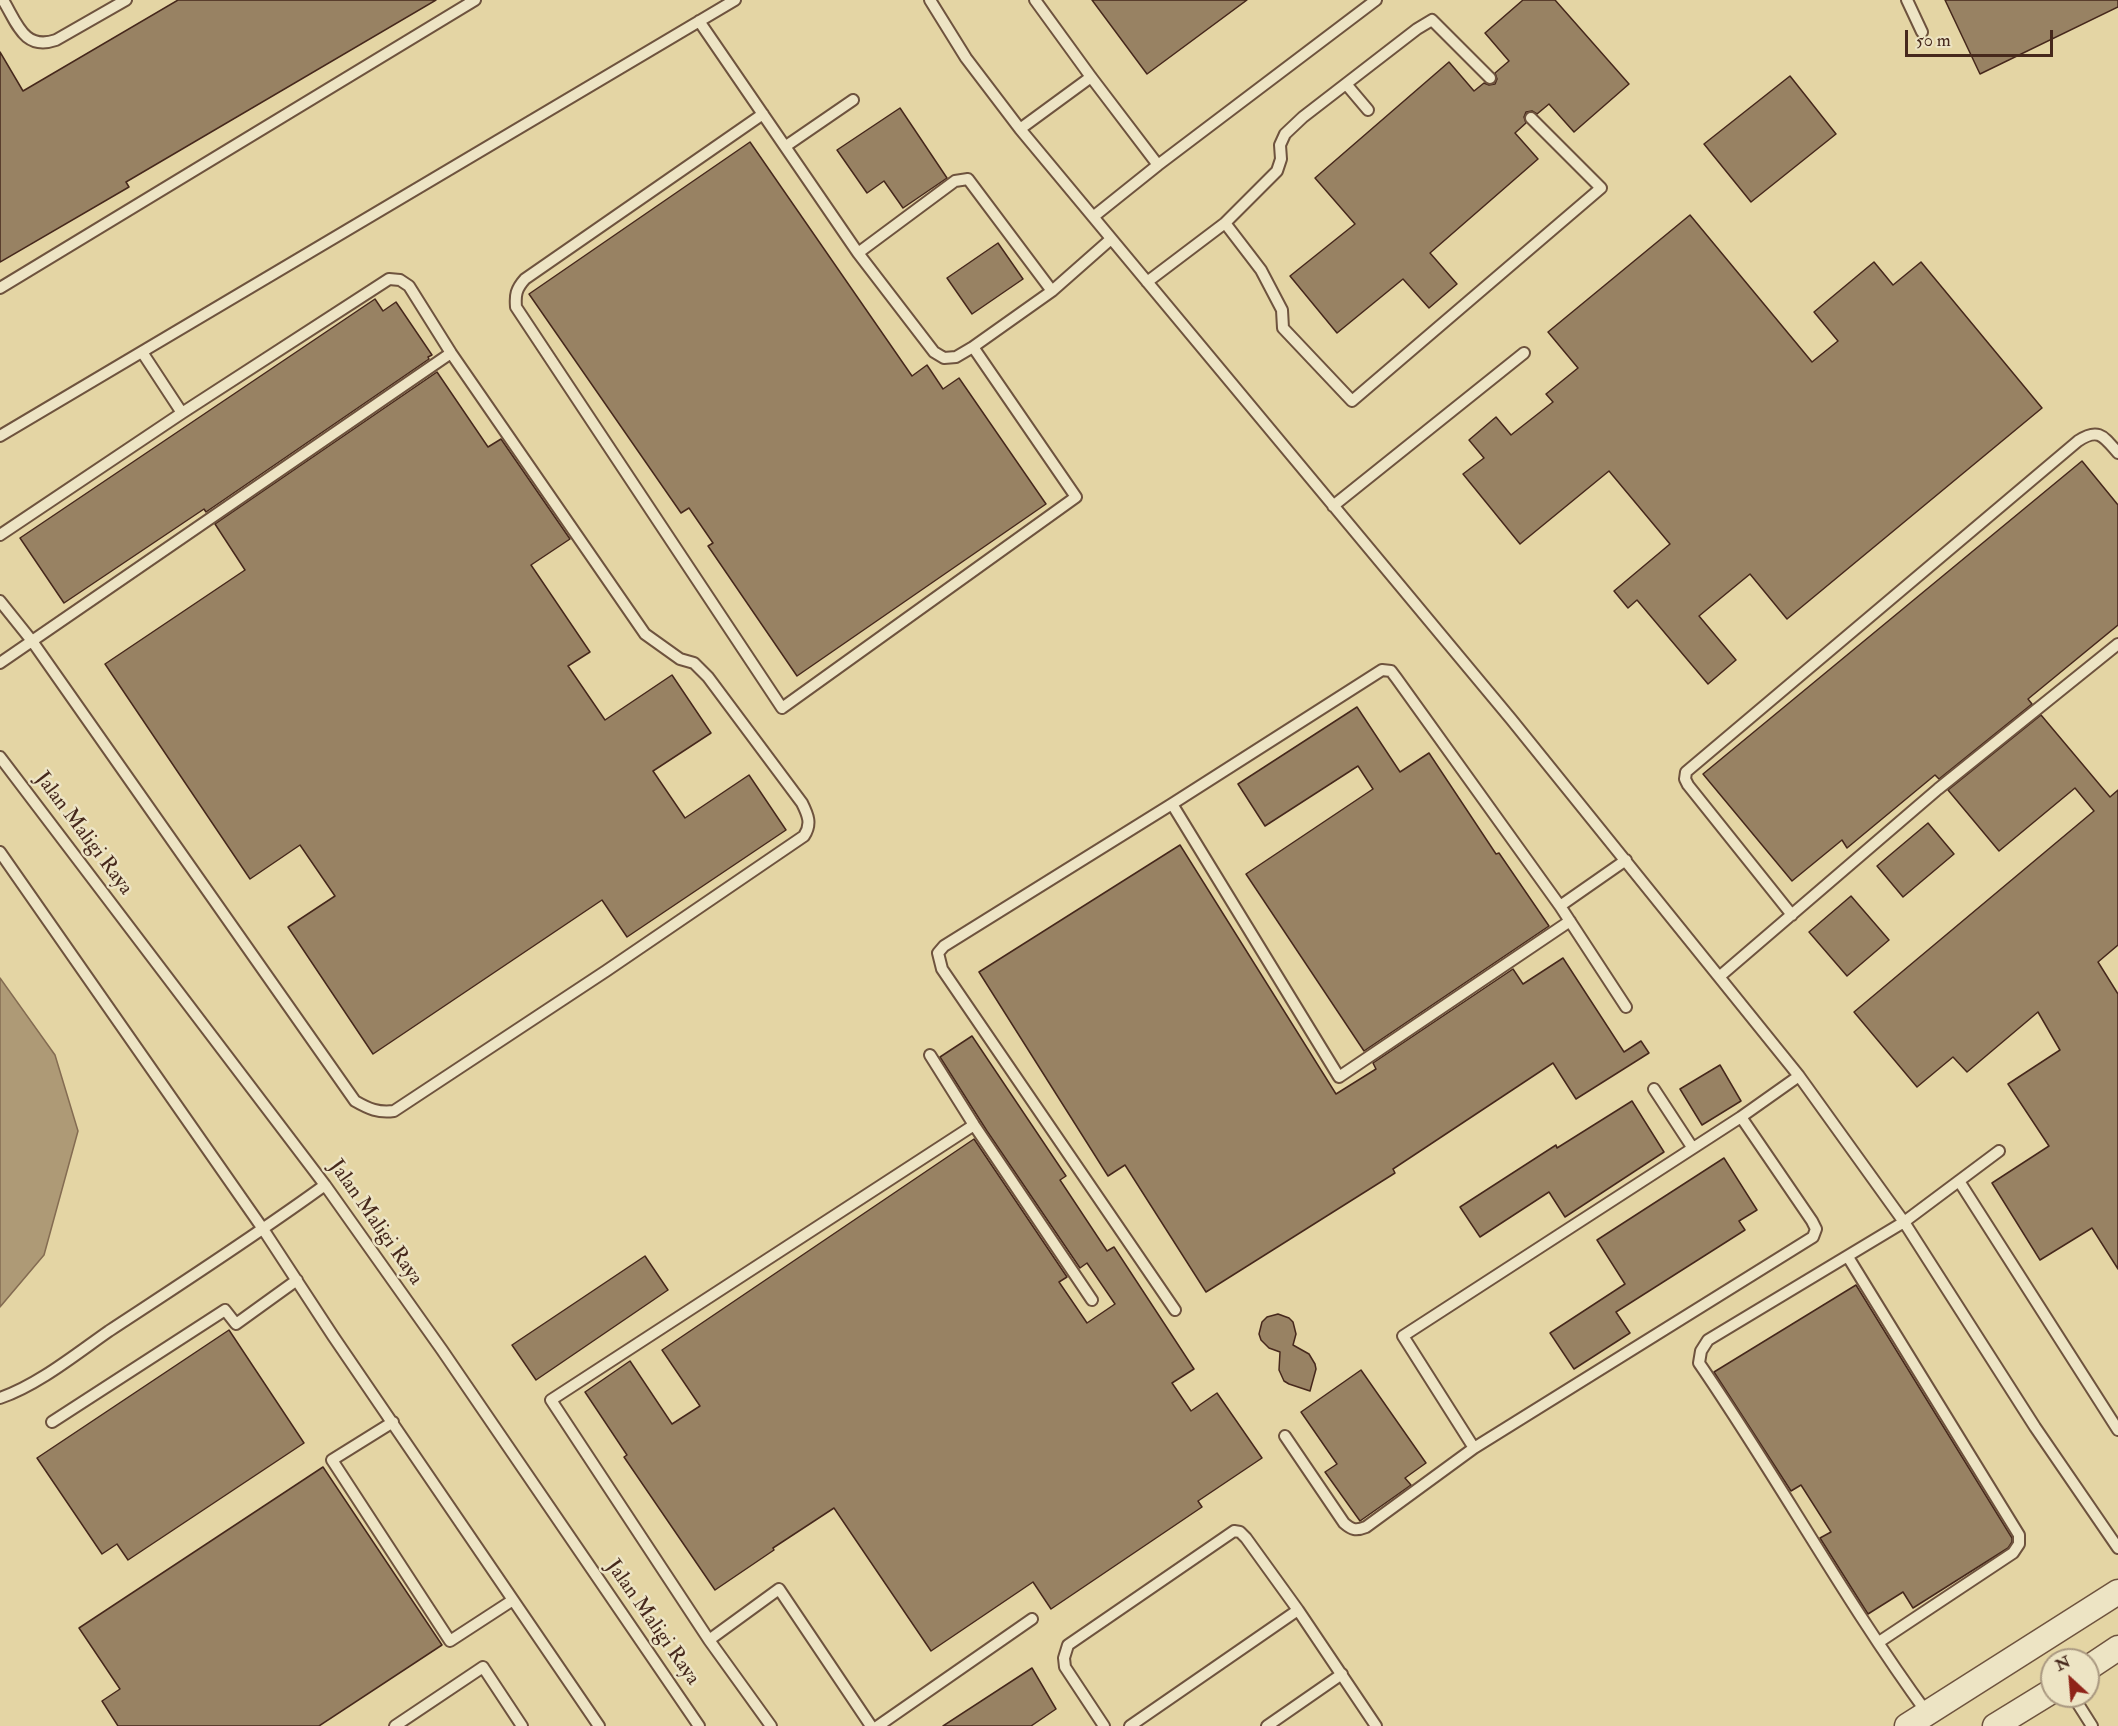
<!DOCTYPE html>
<html>
<head>
<meta charset="utf-8">
<style>
  body { margin:0 }
  #map { position:relative; width:2118px; height:1726px; overflow:hidden; background:#e4d5a4; font-family:"IM FELL Double Pica",serif }
  canvas { display:block }
  .north { position:absolute; left:2040px; top:1648px; width:60px; height:60px; box-sizing:border-box; background:#ede4c4; border:2px solid #aa9981; border-radius:50%; rotate:334deg; font-size:16px; font-weight:700; line-height:24px; text-align:center; color:#46281c }
  .north::after { content:''; display:block; margin:auto; width:21px; height:27px; background:#8f2418; clip-path:polygon(50% 0,100% 100%,50% 72%,0 100%) }
  .scale { position:absolute; left:1905px; top:30px; width:148px; height:27px; box-sizing:border-box; border:3px solid #46281c; border-top:0; padding-left:8px; font-size:18px; line-height:21px; white-space:nowrap; color:#46281c; -webkit-text-stroke:4px #ede4c4; paint-order:stroke }
</style>
</head>
<body>
<div id="map">
<canvas width="2118" height="1726"></canvas>
<div class="north">N</div>
<div class="scale">50 m</div>
</div>
<script>
const c = document.querySelector('canvas').getContext('2d');
c.lineJoin = 'round';
function paint(path, color) {
  c.fillStyle = color;
  c.fill(path, 'evenodd');
}
function strokePath(path, color, width, dash) {
  c.strokeStyle = color;
  c.lineWidth = width;
  c.lineCap = dash ? 'butt' : 'round';
  c.setLineDash(dash || []);
  c.stroke(path);
}
function label(font, color, halo, rows, align = 'center') {
  c.font = font + ' "IM FELL Double Pica",serif';
  c.lineWidth = 5;
  c.setLineDash([]);
  c.textBaseline = 'middle';
  c.strokeStyle = halo;
  c.fillStyle = color;
  for (const [text, x, y, turn = 0] of rows) {
    c.save();
    c.translate(x, y);
    c.rotate((+turn || 0) * Math.PI / 180);
    c.textAlign = isNaN(turn) ? turn : align;
    if (halo) c.strokeText(text, 0, 0);
    c.fillText(text, 0, 0);
    c.restore();
  }
}
const water = new Path2D(`
  M0,978L55,1055L78,1131L44,1255L0,1307Z`);
const building = new Path2D(`
  M178,0H436L126,182L129,187L0,262V52L23,91Z
  M1092,0H1247L1147,74Z
  M1523,0H1555L1629,84L1574,132L1549,104L1537,114L1532,111L1526,112L1524,117L1526,123L1515,133L1538,159L1430,253L1457,284L1429,308L1403,279L1337,333L1290,276L1355,224L1315,178L1449,62L1474,91L1484,83L1489,85L1495,84L1497,79L1495,73L1509,61L1485,33Z
  M1945,0H2118V7L1980,74Z
  M1790,76L1836,134L1751,202L1704,144Z
  M900,108L947,178L903,208L884,181L867,193L837,150Z
  M750,142L912,376L927,365L943,389L959,378L1046,504L797,676L708,546L713,543L689,508L681,513L529,294Z
  M1690,215L1812,362L1838,341L1814,312L1874,262L1893,285L1921,262L2042,408L1787,619L1750,574L1699,616L1736,660L1708,684L1637,600L1628,608L1614,591L1670,544L1609,471L1520,544L1463,474L1484,458L1469,440L1496,417L1511,435L1553,402L1546,394L1578,368L1548,332Z
  M998,243L1023,279L972,314L947,278Z
  M375,299L383,311L396,302L432,355L428,357L429,359L206,512L204,509L64,603L20,538Z
  M437,372L488,447L501,439L570,539L531,565L590,652L568,666L605,720L672,675L711,733L653,771L685,818L749,775L786,830L627,937L602,900L373,1054L288,927L335,896L300,845L250,879L105,664L245,570L215,524Z
  M2082,461L2118,505V625L2028,699L2032,704L1939,779L1935,775L1847,848L1842,840L1792,881L1703,774Z
  M1357,707L1400,772L1429,753L1496,854L1499,853L1549,926L1364,1051L1246,874L1373,789L1358,766L1265,826L1238,784Z
  M2041,715L2110,797L2118,790V945L2098,962L2118,994V1269L2092,1228L2040,1260L1992,1183L2049,1146L2008,1084L2060,1050L2038,1012L1967,1072L1953,1057L1917,1087L1854,1012L2094,811L2075,788L1999,851L1948,790Z
  M1928,823L1954,854L1903,897L1877,866Z
  M1180,845L1336,1094L1376,1069L1373,1063L1513,969L1523,984L1563,958L1624,1052L1641,1041L1649,1053L1576,1099L1553,1063L1393,1169L1395,1173L1206,1292L1125,1165L1108,1176L979,972Z
  M1851,896L1889,940L1847,976L1809,932Z
  M972,1036L1066,1176L1060,1180L1107,1251L1114,1247L1194,1369L1172,1383L1191,1411L1217,1393L1262,1458L1198,1501L1202,1507L1051,1609L1033,1582L931,1651L834,1508L773,1548L774,1550L715,1590L624,1457L627,1455L585,1392L630,1361L672,1424L700,1406L662,1350L974,1139L1067,1277L1059,1282L1087,1323L1115,1304L1087,1263L1080,1268L987,1131L940,1057Z
  M1720,1065L1741,1101L1702,1125L1680,1089Z
  M1632,1101L1664,1152L1565,1217L1549,1192L1480,1237L1460,1207L1556,1145L1557,1148Z
  M1724,1158L1757,1210L1739,1221L1745,1230L1616,1312L1630,1333L1574,1369L1550,1333L1625,1284L1597,1240Z
  M645,1256L668,1290L536,1380L512,1345Z
  M1856,1285L2012,1538V1542L2008,1548L1913,1608L1903,1592L1868,1614L1820,1538L1831,1532L1801,1485L1791,1491L1714,1372Z
  M1278,1314L1289,1318L1293,1322L1296,1334L1293,1345L1309,1354L1315,1364L1316,1369L1310,1391L1289,1384L1284,1381L1279,1370L1280,1352L1269,1348L1261,1340L1259,1334L1262,1322L1267,1317Z
  M229,1330L304,1443L128,1560L117,1544L102,1554L37,1458Z
  M1361,1370L1426,1463L1405,1478L1411,1485L1360,1521L1325,1472L1337,1464L1301,1412Z
  M323,1467L442,1645L319,1726H118L102,1701L120,1689L79,1628Z
  M1032,1668L1056,1709L1031,1726H943Z`);
const service = new Path2D(`
  M3,0C17,23 24,51 56,40L126,0
  M930,0L966,58L1020,129L1511,719L1799,1076L1904,1222L2035,1427L2118,1548
  M1035,0L1091,77L1158,165
  M1907,0L1922,32
  M699,21L858,253L934,352L944,358L956,357L973,347L1052,291L1111,239
  M1346,84L1368,110
  M763,114L525,279C516,289 515,295 516,307L782,708L1076,497L973,347
  M1020,129L1091,77
  M786,146L853,100
  M1093,217L1158,165L1376,0
  M1225,223L1261,270L1282,310L1283,328L1352,401L1601,188L1531,118
  M858,253L955,181L968,179L1052,291
  M1147,282L1225,223L1277,171L1281,159L1280,145L1285,134L1303,117L1417,29L1432,20L1490,78
  M0,288L475,0
  M142,352L182,413
  M0,436L735,0
  M1333,506L1524,353
  M0,535L182,413L389,279L400,280L409,286L451,353L645,634L680,659L694,663L708,677L802,803C808,815 812,824 804,836L606,971L394,1111C378,1113 369,1109 355,1101L32,641L0,601
  M0,663L451,353
  M0,757L325,1185L442,1350L699,1726
  M1172,804L1339,1077L1570,921
  M0,852L263,1229L333,1336L599,1726
  M1560,906L1626,860
  M1792,915L1688,785L1685,779L1686,772L2078,441C2099,427 2104,437 2118,453
  M1719,977L1938,789L2118,644
  M930,1055L974,1125L1092,1300
  M1654,1089L1692,1147
  M1741,1117L1812,1221L1816,1229L1813,1237L1474,1448L1403,1336L1741,1117L1799,1076
  M1959,1181L2118,1430
  M1848,1257L2019,1535V1544L2013,1553L1879,1642
  M1175,1310L942,969L938,953L944,946L1172,804L1382,670L1391,671L1397,679L1560,906L1626,1007
  M0,1398C38,1385 76,1354 109,1331C182,1283 255,1236 325,1185
  M52,1422L225,1310L236,1324L297,1280
  M393,1422L332,1460L450,1641L513,1600
  M1285,1436L1344,1523C1352,1530 1356,1531 1366,1527L1474,1448
  M709,1640L771,1726
  M2073,1696L2092,1726
  M1927,1713C1845,1601 1778,1478 1699,1363L1701,1351L1708,1340L1904,1222L1999,1151
  M395,1726L483,1667L522,1726
  M871,1726L779,1589L709,1640L551,1400L974,1125
  M878,1726L1032,1619
  M1104,1726L1065,1667L1064,1658L1068,1645L1234,1531L1240,1532L1246,1538L1298,1610L1376,1726
  M1130,1726L1298,1610
  M1267,1726L1342,1674`);
const tertiary = new Path2D(`
  M2088,1668L2118,1648
  M1907,1726L2118,1592
  M1995,1726L2052,1691`);
const streetNames = [
  ["Jalan Maligi Raya",83,834,53],
  ["Jalan Maligi Raya",375,1223,55],
  ["Jalan Maligi Raya",652,1623,55]
];
paint(water, '#ae9a76');
strokePath(water, '#846c52', 1.5);
paint(building, '#988263');
strokePath(building, '#46281c', 1.5);
strokePath(service, '#6e533e', 14);
strokePath(tertiary, '#6e533e', 27);
strokePath(service, '#ede4c4', 10);
strokePath(tertiary, '#ede4c4', 24);
label('21px', '#46281c', '#ede4c4', streetNames);
</script>
</body>
</html>
